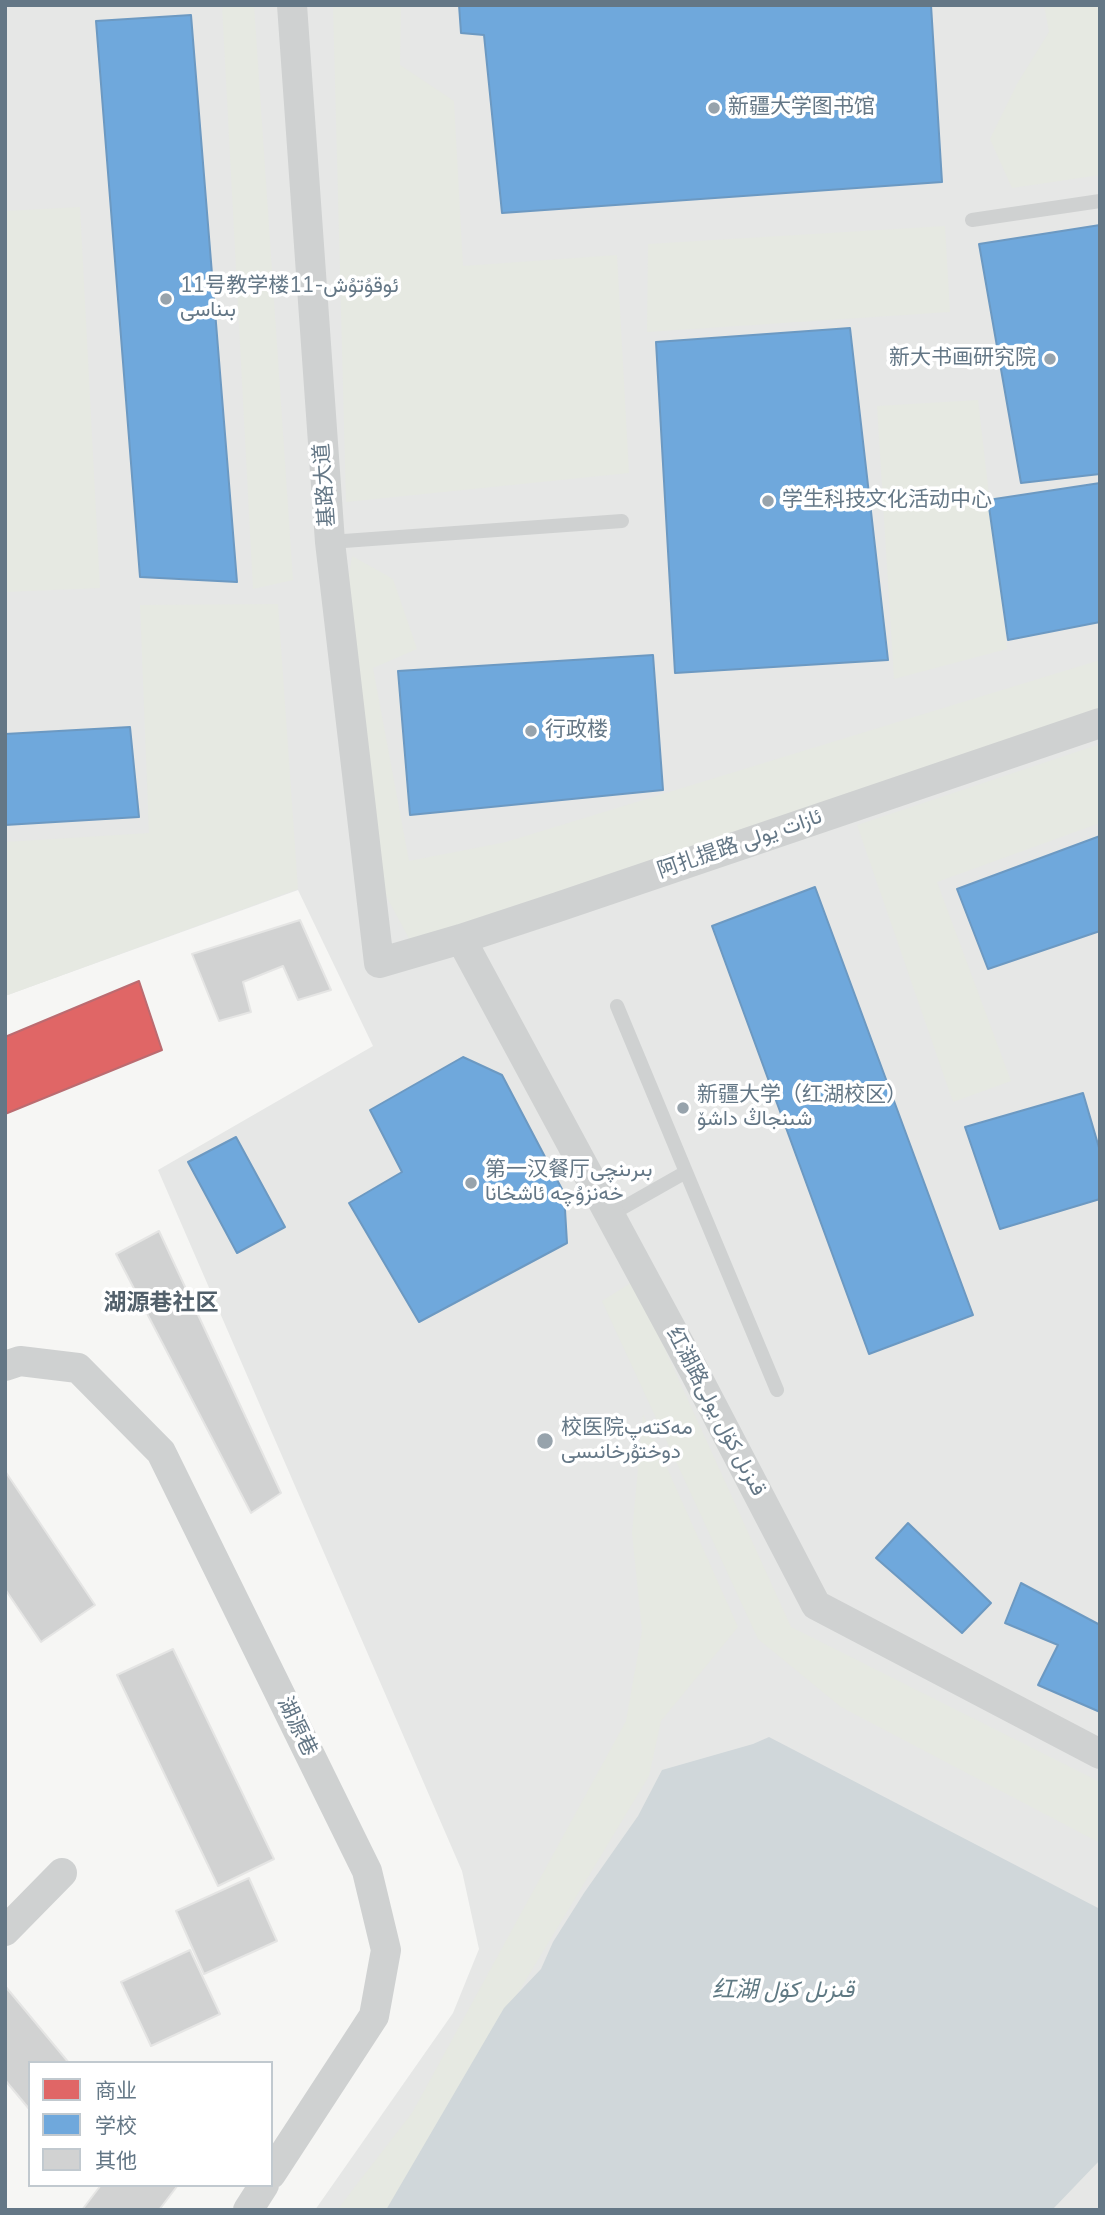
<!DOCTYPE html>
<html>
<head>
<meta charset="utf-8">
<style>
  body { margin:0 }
  #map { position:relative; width:1105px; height:2215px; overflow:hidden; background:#f6f6f4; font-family:"Nunito Sans","Noto Sans SC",sans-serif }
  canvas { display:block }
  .frame { position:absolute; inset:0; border:7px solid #647786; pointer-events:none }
  .legend { position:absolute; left:28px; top:2061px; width:245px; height:126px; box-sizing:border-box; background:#fff; border:2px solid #c1c9cf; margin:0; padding:9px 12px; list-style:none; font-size:21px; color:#647786 }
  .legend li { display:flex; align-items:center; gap:14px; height:35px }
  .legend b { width:35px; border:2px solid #c1c9cf }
</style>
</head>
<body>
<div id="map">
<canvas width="1105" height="2215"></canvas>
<div class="frame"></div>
<ul class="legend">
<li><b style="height:19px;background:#e06666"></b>商业</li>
<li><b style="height:19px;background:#6fa8dc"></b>学校</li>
<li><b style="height:19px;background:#d1d2d2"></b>其他</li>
</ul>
</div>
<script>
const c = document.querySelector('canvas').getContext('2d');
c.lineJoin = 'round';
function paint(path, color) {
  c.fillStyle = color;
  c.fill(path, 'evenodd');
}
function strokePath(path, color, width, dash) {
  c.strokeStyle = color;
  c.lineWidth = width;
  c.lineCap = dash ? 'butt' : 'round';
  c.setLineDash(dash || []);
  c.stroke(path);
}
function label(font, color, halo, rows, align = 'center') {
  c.font = font + ' "Nunito Sans",Vazirmatn,"Noto Sans SC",sans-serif';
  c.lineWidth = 7;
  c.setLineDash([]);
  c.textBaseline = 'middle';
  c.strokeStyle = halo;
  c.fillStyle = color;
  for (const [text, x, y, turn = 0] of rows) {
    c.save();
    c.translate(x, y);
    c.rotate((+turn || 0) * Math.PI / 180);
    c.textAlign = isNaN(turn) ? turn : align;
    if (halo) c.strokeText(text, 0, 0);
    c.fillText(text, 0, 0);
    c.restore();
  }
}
const built = new Path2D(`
  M5,5H1100V2210H315L453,2013L479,1949L462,1871L158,1170L373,1046L298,890L5,996Z`);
const green = new Path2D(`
  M222,5H254L293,580L253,589Z
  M333,5H401L400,65L454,101L463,266L617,255L629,473L346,502Z
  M1044,5H1100V175L1012,188L990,139L1017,84L1049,32Z
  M80,207L100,588L5,592V211Z
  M945,226L950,312L647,332L648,244Z
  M978,400L1007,649L894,679L877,406Z
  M352,556L393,579L417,649L373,668L409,861L506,842L1100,660V723L412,944L377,879L344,606Z
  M278,604L298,889L5,996V842L149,833L140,605Z
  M1100,744V823L937,882L1011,1081L953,1102L857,825Z
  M634,1281L791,1627L1100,1782V1843L841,1707L758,1639L602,1301Z
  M643,1414L738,1627L661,1721L649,1776L387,2210H337L412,2113L626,1721L642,1631L632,1533Z`);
const water = new Path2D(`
  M769,1737L1100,1909V2160L1052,2210H386L504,2008L541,1969L553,1942L584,1893L638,1816L662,1770L753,1744Z`);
const shops = new Path2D(`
  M139,981L162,1050L5,1114V1037Z`);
const schools = new Path2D(`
  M459,5H931L942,182L502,213L484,35L461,33Z
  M191,15L237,582L140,577L96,21Z
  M1100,225V474L1021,483L979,244Z
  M850,328L888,660L675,673L656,342Z
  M1100,483V622L1008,640L988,500Z
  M653,655L663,790L410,815L398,671Z
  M130,727L139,817L5,825V734Z
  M1100,836V931L988,969L957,889Z
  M815,887L973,1315L869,1354L712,926Z
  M463,1057L502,1075L564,1193L567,1243L419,1322L349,1203L402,1172L370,1110Z
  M1083,1093L1100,1151V1199L1000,1229L965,1127Z
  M236,1137L285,1227L237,1253L188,1162Z
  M908,1523L991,1603L962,1633L876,1558Z
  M1021,1583L1100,1625V1712L1038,1685L1058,1645L1005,1623Z`);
const building = new Path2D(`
  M300,920L331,990L298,1000L283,966L243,982L251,1012L219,1021L192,954Z
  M159,1231L281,1493L251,1513L116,1254Z
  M5,1471L95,1605L41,1642L5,1589Z
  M173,1649L274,1859L218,1886L117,1675Z
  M249,1878L277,1941L204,1974L176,1911Z
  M190,1950L220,2014L151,2046L121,1982Z
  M5,1986L69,2063H30V2110L5,2080Z
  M101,2185H178L159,2210H82Z`);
const lane = new Path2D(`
  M972,220L1100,201
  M330,542L622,521
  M686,1172L777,1390
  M610,1215L686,1172L617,1006`);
const street = new Path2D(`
  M292,5L330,542L379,963L461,939L558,907L1100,723
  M461,939L693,1369L816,1605L1100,1754
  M5,1366L20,1361L78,1368L161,1452L367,1871L386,1950L374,2016L271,2174
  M5,1931L62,1873
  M248,2210L264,2185`);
const markers = [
  [714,108,7,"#97a3ac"],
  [166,299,7,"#97a3ac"],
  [1050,359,7,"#97a3ac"],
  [768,501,7,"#97a3ac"],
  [531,731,7,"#97a3ac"],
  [683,1108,7,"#97a3ac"],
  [471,1183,7,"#97a3ac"],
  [545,1441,9,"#97a3ac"]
];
const poiNames = [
  ["新疆大学图书馆",728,108],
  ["11号教学楼11-ئوقۇتۇش",180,287],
  ["بىناسى",180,311],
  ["新大书画研究院",1036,359,"right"],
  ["学生科技文化活动中心",782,501],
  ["行政楼",545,731],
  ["新疆大学（红湖校区）",697,1096],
  ["شىنجاڭ داشۆ",697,1120],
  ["第一汉餐厅بىرىنچى",485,1171],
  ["خەنزۇچە ئاشخانا",485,1195],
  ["校医院مەكتەپ",561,1429],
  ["دوختۇرخانىسى",561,1453]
];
const streetNames = [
  ["基路大道",326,485,-94],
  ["阿扎提路 ئازات يولى",740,845,-19],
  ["红湖路قىزىل كۆل يولى",715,1412,62],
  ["湖源巷",296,1727,64]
];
const neighbourhoodNames = [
  ["湖源巷社区",161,1304]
];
const waterNames = [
  ["红湖 قىزىل كۆل",783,1991]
];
paint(built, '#e6e7e6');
paint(green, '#e6e9e2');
paint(water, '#d0d7da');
paint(shops, '#e06666');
strokePath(shops, '#bb6b70', 2);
paint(schools, '#6fa8dc');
strokePath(schools, '#6c99c2', 2);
paint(building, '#d1d2d2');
strokePath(building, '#e5e5e4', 2);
strokePath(lane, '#cfd1d1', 14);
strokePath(street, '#cfd1d1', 30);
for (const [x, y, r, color] of markers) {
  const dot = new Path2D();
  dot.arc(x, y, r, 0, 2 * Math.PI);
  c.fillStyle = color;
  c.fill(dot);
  strokePath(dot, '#fff', 2.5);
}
label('21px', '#647786', '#fff', poiNames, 'left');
label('21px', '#647786', '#fff', streetNames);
label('bold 23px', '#52606b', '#fff', neighbourhoodNames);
label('italic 23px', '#5f7983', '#fff', waterNames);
</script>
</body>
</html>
